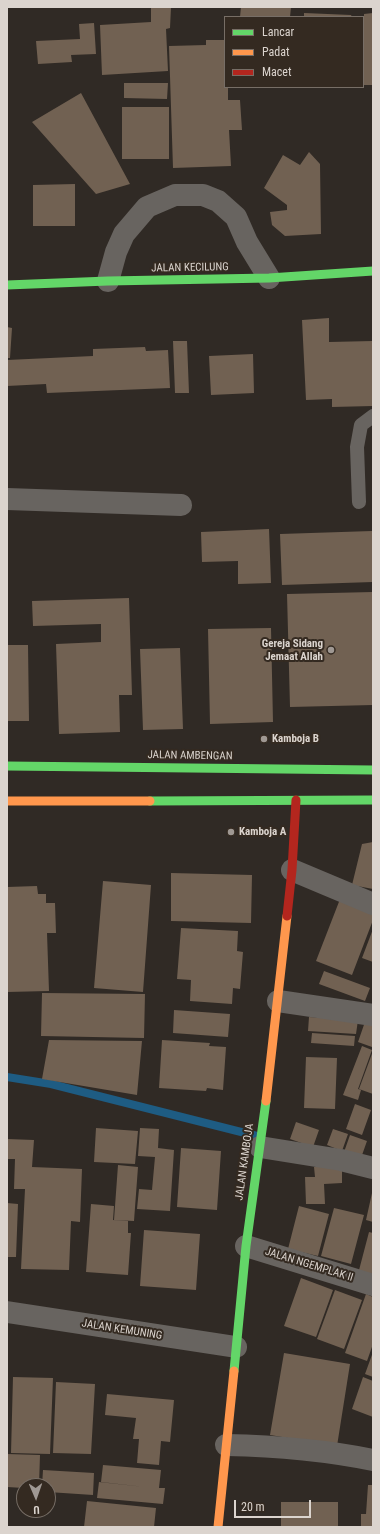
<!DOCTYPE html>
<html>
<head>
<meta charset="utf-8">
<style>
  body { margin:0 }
  #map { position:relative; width:380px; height:1534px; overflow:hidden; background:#302a25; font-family:"Roboto Condensed",sans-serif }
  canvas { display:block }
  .frame { position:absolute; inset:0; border:8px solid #dbd4ce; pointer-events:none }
  .legend { position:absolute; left:224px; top:16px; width:140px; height:72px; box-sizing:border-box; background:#342a21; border:1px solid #776e66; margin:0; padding:5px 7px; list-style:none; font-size:12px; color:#dbd4ce }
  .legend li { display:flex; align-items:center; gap:8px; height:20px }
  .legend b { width:20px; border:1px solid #776e66 }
  .north { position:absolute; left:16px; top:1478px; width:40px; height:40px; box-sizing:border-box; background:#342a21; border:1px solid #776e66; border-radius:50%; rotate:178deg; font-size:11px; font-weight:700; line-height:16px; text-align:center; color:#dbd4ce }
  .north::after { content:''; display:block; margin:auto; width:14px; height:18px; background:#9f9893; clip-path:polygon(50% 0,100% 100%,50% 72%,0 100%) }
  .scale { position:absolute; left:234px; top:1500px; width:77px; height:18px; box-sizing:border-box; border:2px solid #dbd4ce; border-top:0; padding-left:5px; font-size:12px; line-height:14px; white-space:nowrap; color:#dbd4ce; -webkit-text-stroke:3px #342a21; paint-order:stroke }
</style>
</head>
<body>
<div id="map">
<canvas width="380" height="1534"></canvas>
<div class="frame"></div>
<ul class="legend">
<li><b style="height:5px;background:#63d668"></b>Lancar</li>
<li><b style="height:5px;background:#ff974d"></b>Padat</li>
<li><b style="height:5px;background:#b3261e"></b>Macet</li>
</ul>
<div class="north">U</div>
<div class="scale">20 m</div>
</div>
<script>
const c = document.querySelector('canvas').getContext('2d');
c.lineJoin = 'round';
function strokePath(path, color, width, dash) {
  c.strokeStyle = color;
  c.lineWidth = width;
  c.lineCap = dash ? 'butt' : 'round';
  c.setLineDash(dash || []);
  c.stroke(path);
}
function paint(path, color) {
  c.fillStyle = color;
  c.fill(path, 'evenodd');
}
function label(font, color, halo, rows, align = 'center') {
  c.font = font + ' "Roboto Condensed",sans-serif';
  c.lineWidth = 4;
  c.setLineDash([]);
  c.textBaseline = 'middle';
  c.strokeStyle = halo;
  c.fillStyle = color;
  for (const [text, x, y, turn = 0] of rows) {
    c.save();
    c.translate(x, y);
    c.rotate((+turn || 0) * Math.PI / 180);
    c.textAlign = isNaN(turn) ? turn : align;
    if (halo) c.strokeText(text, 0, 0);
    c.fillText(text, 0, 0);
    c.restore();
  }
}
const stream = new Path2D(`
  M7,1077L51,1084L261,1137`);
const building = new Path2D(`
  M151,7H171L170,28L166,29L168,71L102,75L100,25L151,22Z
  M241,7H291L290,17H240Z
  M304,13L351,15L352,17H304Z
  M373,13V85H363L364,14Z
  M94,23L96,54L71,55L72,62L38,64L36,41L80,39L79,24Z
  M206,40H225V87H228V100H240L242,130H229L231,166L173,168L169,46L206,45Z
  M124,83H168L167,99L124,98Z
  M81,93L130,184L96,194L32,122Z
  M122,107H169V159H122Z
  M309,152L320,164L321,234L285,236L272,225L270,212L287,210V205L264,188L283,155L300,165Z
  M75,184V226H33V185Z
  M329,318V342L373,341V406L332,407V399L306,400L302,320Z
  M7,327L12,328L10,358H7Z
  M173,341H187L189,393H175Z
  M145,347L146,351L168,350L170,388L47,393L46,384L7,386V360L93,356V349Z
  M253,354L254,393L211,395L209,356Z
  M269,529L271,583L238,584V561L202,562L201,532Z
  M372,531L373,582L282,585L280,534Z
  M373,592V705L290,707L287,594Z
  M129,598L132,695H119L120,732L59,734L56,644L101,642V624L33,626L32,601Z
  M271,628L273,722L210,724L208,629Z
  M7,645H28L29,721H7Z
  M180,648L183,729L143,730L140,649Z
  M373,842V889L352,885L362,844Z
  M171,873L252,875L251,923L171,921Z
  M103,881L151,885L143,992L94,988Z
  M37,886L38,894H46V903H55L56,933H47L49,991L7,992V887Z
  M342,894L373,906V920L352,975L316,961Z
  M181,928L238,931L237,951L243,952L240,989L233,988L232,1004L190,1001L191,980L177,979Z
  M373,929V962L362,958Z
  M324,971L370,988L365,1001L319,984Z
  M42,993L145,994L144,1038L41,1036Z
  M174,1010L230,1014L228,1037L173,1033Z
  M367,1016L373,1018L372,1047L358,1042Z
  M309,1017L358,1020L356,1034L308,1031Z
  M312,1033L355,1036L354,1046L311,1043Z
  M49,1040L142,1041L137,1095L42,1079Z
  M162,1040L210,1043L209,1046L226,1047L223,1090L207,1088L206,1091L159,1088Z
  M362,1046L372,1050L358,1089L361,1090L358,1100L343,1095Z
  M373,1051V1094L359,1089Z
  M306,1057L337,1058L335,1109L304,1108Z
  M355,1104L371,1110L362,1135L346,1129Z
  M296,1122L319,1130L313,1147L290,1139Z
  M96,1128L138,1131L135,1164L94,1162Z
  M140,1128L159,1129L158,1148L174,1150L170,1211L137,1209L139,1189L152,1190L155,1157L138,1156Z
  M333,1129L348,1134L342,1151L327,1145Z
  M350,1135L367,1141L361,1158L344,1152Z
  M7,1139L34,1140L32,1167L82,1169L80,1222L71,1221L69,1270L21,1269L25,1189H14L15,1159H7Z
  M181,1148L221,1151L217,1210L177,1207Z
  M118,1165L138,1167L134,1221L114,1220Z
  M342,1166V1183L324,1184L325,1204H306L305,1177H315L314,1167Z
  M372,1193H373V1222L366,1220Z
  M7,1203L18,1204L16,1257H7Z
  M91,1204L114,1206L113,1220L128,1221V1233H131L128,1275L86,1272Z
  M299,1206L329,1214L318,1256L288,1249Z
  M334,1208L364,1215L351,1264L321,1256Z
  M144,1230L200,1234L196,1290L140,1286Z
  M369,1232L373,1233V1278L358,1274Z
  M301,1278L333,1290L316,1337L284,1326Z
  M335,1290L362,1300L344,1349L317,1339Z
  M366,1294L373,1297V1344L367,1361L345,1353Z
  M373,1352V1377L365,1374Z
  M284,1353L350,1364L337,1446L270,1435Z
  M13,1377L53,1378L50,1454L11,1453Z
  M363,1377L373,1381V1417L352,1409Z
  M56,1382L95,1384L91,1454L53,1453Z
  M107,1394L174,1400L170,1442L161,1441L159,1465L137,1463L139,1439H133L136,1418L105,1415Z
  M7,1454L40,1455L39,1486H24V1488L7,1487Z
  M103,1465L161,1470L159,1488H165L163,1504L97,1498L99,1482L145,1487L101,1482Z
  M43,1470L94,1473L93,1495L48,1492V1486H42Z
  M368,1485H373V1527H361V1514H366Z
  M87,1501L156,1508L154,1527H84Z
  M281,1502H338V1527H281Z`);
const lane = new Path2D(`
  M359,502L357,447L361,425L373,416`);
const street = new Path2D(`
  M108,281L116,252L124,234L147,207L175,195H203L218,201L236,217L247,242L269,278
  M7,499L181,505
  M292,870L373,904
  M278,1001L373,1015
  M260,1147L341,1160L373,1168
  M246,1246L373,1285
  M7,1312L236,1347
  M226,1445C276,1446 324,1450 373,1460`);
const fast = new Path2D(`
  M7,285L108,281L269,278L373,271
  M7,766L373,770
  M150,801L373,800
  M234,1371L246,1246L266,1101`);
const slow = new Path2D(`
  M7,801H150
  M266,1101L287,916
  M218,1527L234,1371`);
const jam = new Path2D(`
  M287,916L292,870L296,800`);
const markers = [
  [331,650,4,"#9f9893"],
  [264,739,4,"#9f9893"],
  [231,832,4,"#9f9893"]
];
const streetNames = [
  ["JALAN KECILUNG",190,268,-1],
  ["JALAN AMBENGAN",190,756,1],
  ["JALAN KAMBOJA",245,1162,-82],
  ["JALAN NGEMPLAK II",309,1265,17],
  ["JALAN KEMUNING",122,1330,9]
];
const poiNames = [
  ["Gereja Sidang",323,644,"right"],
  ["Jemaat Allah",323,657,"right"],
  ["Kamboja B",272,739],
  ["Kamboja A",239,832]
];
strokePath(stream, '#1e5c83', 8);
paint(building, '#716152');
strokePath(lane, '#686460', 14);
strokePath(street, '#686460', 22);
strokePath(fast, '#63d668', 9);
strokePath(slow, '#ff974d', 9);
strokePath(jam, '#b3261e', 9);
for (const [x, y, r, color] of markers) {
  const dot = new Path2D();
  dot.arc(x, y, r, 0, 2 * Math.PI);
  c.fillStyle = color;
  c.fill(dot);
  strokePath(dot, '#342a21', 1.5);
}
label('11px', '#dbd4ce', '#342a21', streetNames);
label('bold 11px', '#dbd4ce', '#342a21', poiNames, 'left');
</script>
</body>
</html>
